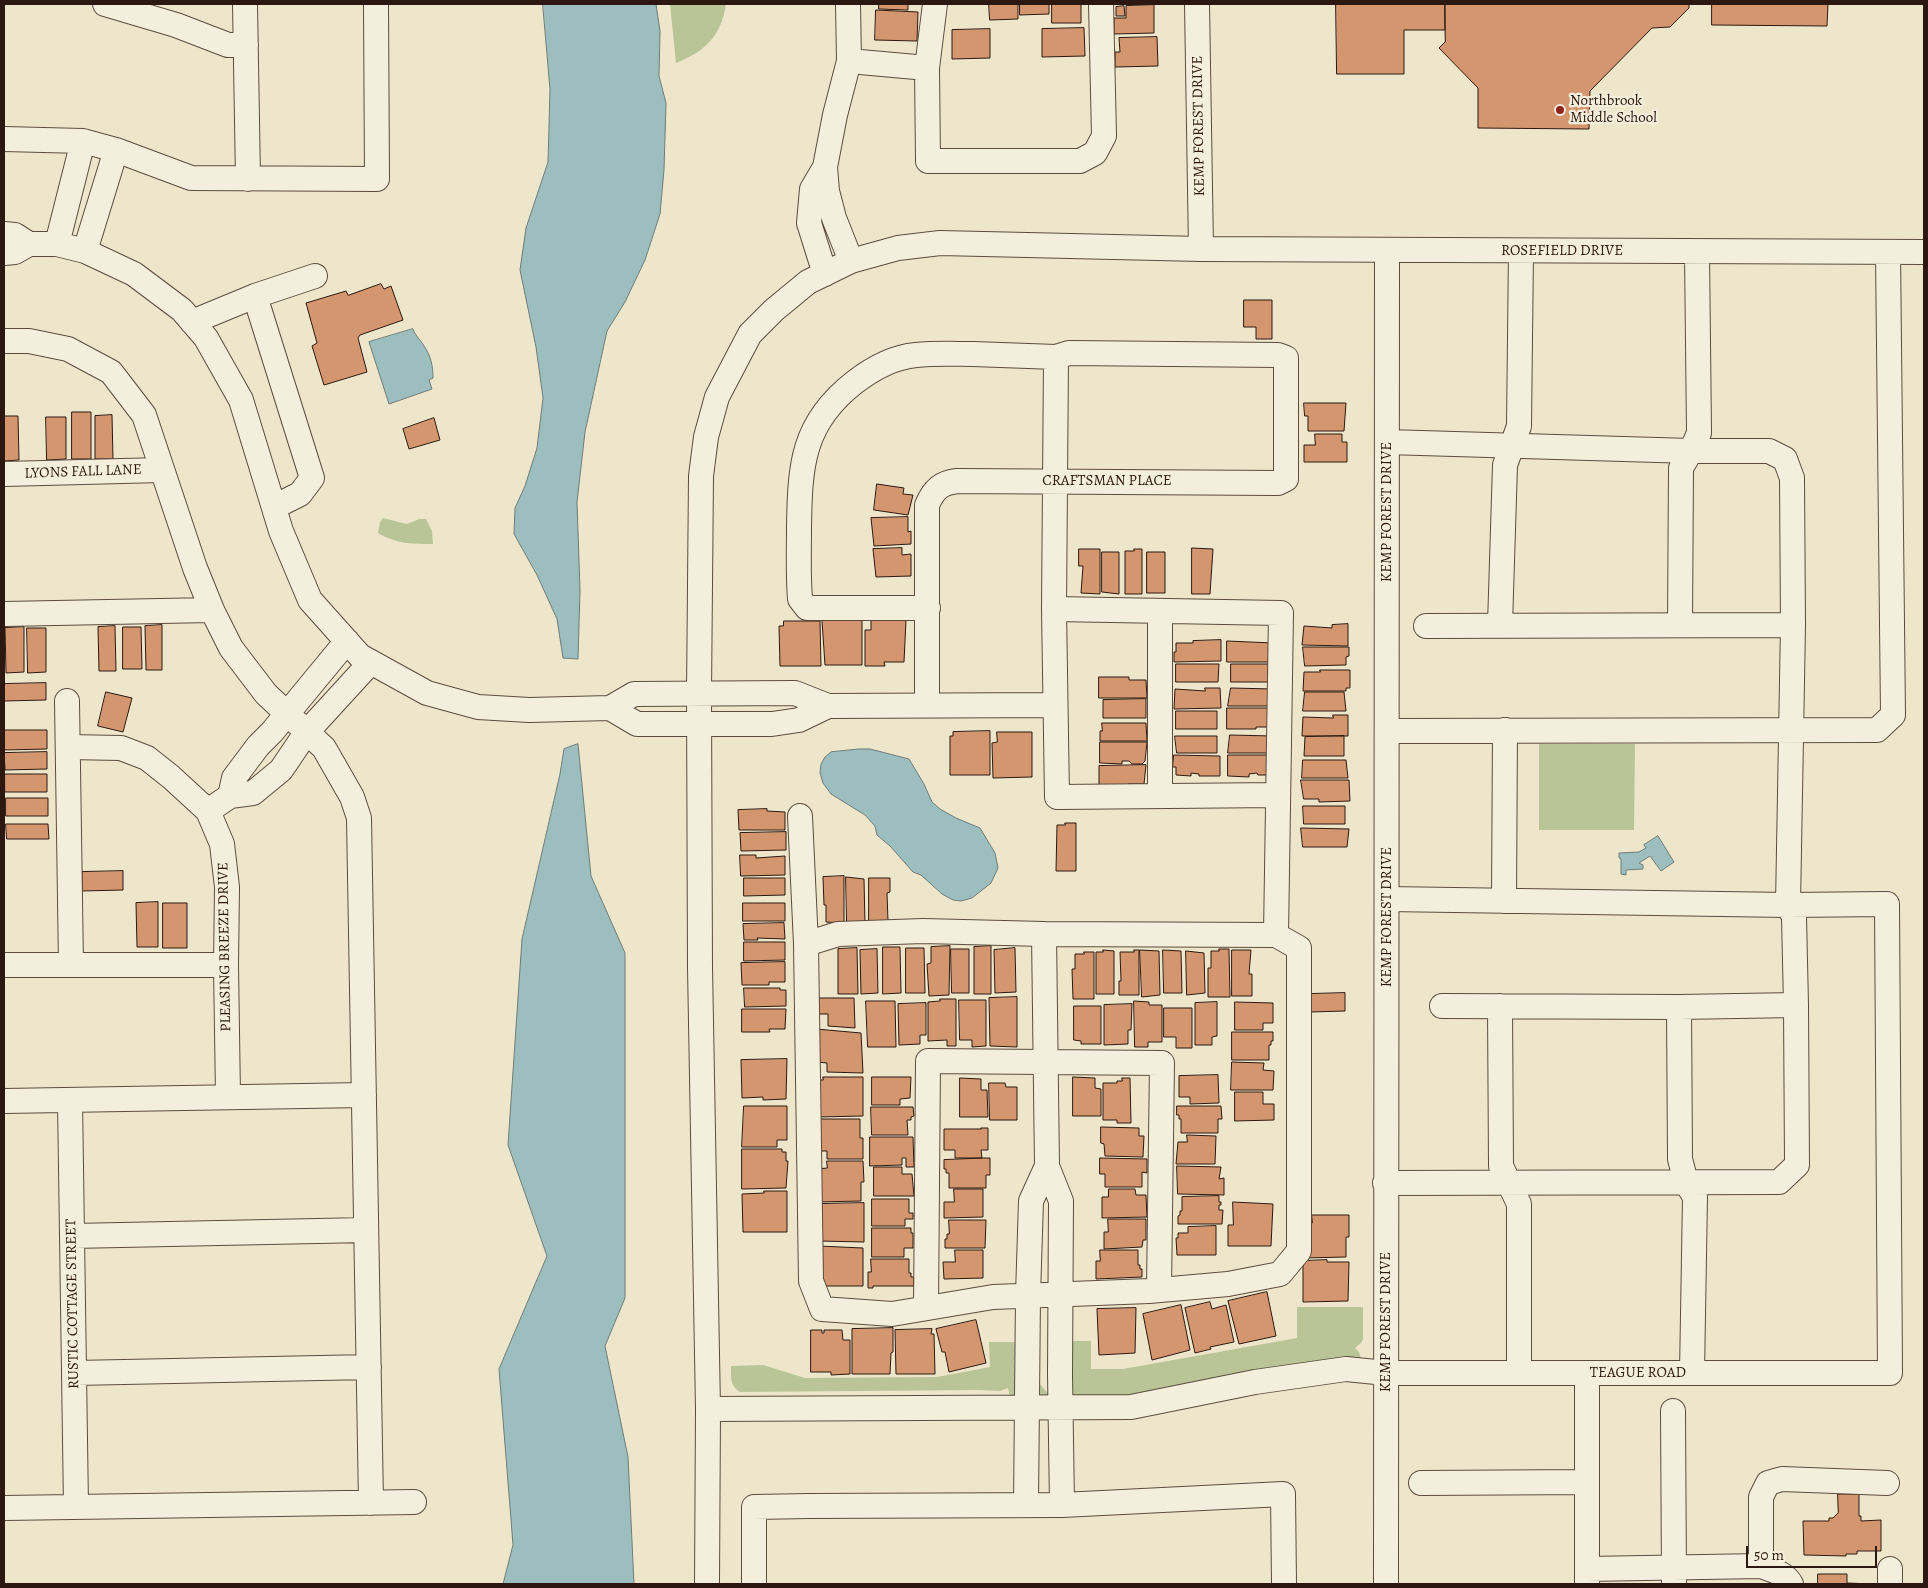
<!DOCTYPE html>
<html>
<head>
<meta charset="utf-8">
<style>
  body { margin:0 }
  #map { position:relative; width:1928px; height:1588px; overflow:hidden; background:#eee6cb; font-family:Alegreya,serif }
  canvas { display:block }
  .frame { position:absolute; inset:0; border:5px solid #2c1810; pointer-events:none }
  .scale { position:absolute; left:1746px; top:1546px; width:131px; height:22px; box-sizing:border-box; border:2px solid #2c1810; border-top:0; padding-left:6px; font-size:15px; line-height:18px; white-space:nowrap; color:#2c1810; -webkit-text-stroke:4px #f4efdd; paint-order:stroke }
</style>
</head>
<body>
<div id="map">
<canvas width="1928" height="1588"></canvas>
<div class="frame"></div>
<div class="scale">50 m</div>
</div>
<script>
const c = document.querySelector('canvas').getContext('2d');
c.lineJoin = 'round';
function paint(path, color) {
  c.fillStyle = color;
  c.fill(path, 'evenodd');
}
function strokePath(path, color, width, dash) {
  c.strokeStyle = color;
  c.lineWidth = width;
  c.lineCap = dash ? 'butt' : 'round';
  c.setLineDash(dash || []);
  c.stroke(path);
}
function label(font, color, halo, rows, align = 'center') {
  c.font = font + ' Alegreya,serif';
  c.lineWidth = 4.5;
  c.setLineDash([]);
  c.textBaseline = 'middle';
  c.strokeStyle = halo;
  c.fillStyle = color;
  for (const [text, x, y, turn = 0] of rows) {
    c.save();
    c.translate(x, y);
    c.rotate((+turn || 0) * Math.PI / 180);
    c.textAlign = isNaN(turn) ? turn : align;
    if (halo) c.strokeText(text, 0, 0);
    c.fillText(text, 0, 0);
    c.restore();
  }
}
const green = new Path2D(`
  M670,4H726C721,36 706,51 676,63Z
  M383,518L407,524L419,519H426L432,531L433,544C413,544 396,544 378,533L380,522Z
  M1539,744H1635L1634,830H1539Z
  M1297,1307H1363V1339L1361,1343L1355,1348L1359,1352L1365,1371L1346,1369L1255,1382L1131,1407L1012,1408L1008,1388L1000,1391L977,1390L740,1392C730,1386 731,1378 731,1366L763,1365L805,1378L937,1377L990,1367L989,1342H1036L1039,1383L1060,1407V1341H1091V1369H1123L1297,1338Z`);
const water = new Path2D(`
  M543,4H656L660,31L659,76L666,103L664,170L660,214L645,260L625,302L607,331L585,432L577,502L580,590L578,659L563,658L557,619L537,575L514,534L515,508L525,486L537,448L543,398L536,347L520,270L526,228L548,162L550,90Z
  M413,329C416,337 420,339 424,346C431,356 433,366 433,378L429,380L432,389L389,404L369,342Z
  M578,744L591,876L625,953V1298L605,1346L628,1457L634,1584H503L513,1545L499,1369L547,1256L508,1145L522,939L560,774L564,749Z
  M859,749H870L909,759L924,784L932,802L940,809L956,818L980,828L995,853L998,868L991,883L972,898L961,901L953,900L942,894L921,875L913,872L890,846L877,835L875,826L865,815L831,794L823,783L820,773L821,764L825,757L831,752Z
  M1658,836L1674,862L1661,871L1650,856L1639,863L1643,865V869L1626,870V875L1621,874V859L1619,858V853L1639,852L1646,848L1644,845Z`);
const building = new Path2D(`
  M879,4H908V10L879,9Z
  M989,4H1018V19L990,20Z
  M1020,4H1049V14L1020,15Z
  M1052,4H1081V23H1052Z
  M1336,4H1445V30H1404V74H1337Z
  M1445,4H1689V8L1670,27L1652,28L1590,91L1589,129L1478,128V88L1439,48L1445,42Z
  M1712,4H1828L1827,26L1712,25Z
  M1154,5V33L1114,34V18H1126V6Z
  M1124,6L1125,16H1116V7Z
  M876,10L918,12L917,41L875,40Z
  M1084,28L1085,56L1042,57V29Z
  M990,29V58L952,59V30Z
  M1157,37L1158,66L1115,67V52H1120L1119,38Z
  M381,284L384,289L391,286L403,320L360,335L358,338L367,372L324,385L312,346L317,343L306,303L346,291L348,295Z
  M1244,300H1272V339H1256V327H1244Z
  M1304,403H1346L1344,431H1308V416H1305Z
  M72,412H91V459H72Z
  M112,415L113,459H95V416Z
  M4,416H18L19,460L4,461Z
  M46,417H66V459L47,460Z
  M434,418L440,440L409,449L403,429Z
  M1315,434H1342V442H1347V462H1304V445H1315Z
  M877,484L904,488L903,494L913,495L908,515L874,510Z
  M908,517V532L911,531V544L874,546L871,518Z
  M902,548V555L911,554V576L876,577L873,549Z
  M1192,548L1213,549L1210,594H1192Z
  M1079,549H1100V594L1081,593L1083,566H1079Z
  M1134,549H1142V594H1125V551H1134Z
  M1102,552H1119V594L1102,592Z
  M1147,552H1165V593H1147Z
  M862,619V665H825L822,621Z
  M906,620L904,662H884L885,666H865V630H871V621Z
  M784,621H820L821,666H780L779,626H783Z
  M1348,624V646L1302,645L1304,626L1332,628V625Z
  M162,625V670H146L145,626Z
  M115,626L116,671H99L98,627Z
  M24,627V672L6,673L5,628Z
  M123,627H141L142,669H123Z
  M27,628H46V672L28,673Z
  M1221,640V661L1174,662V652H1176V643H1193V641Z
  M1227,641L1273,643L1275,662H1227Z
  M1303,647H1349V656L1346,657V665L1305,666Z
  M1176,664H1219L1218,682H1176Z
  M1231,664H1272L1274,682H1231Z
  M1320,670H1350V688H1346V691H1303L1304,672H1320Z
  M1099,677H1129V680H1146L1147,698H1099Z
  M46,683V700L4,701V684Z
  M1205,688H1220L1221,708L1174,709L1175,689L1205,691Z
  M1231,688L1273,689L1274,706H1228Z
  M106,692L132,698L123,732L98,726Z
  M1305,692H1344L1346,711H1303Z
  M1146,699V718H1103V700Z
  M1227,708H1275L1273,727H1256V729H1227Z
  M1176,711H1217V729H1176Z
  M1333,715H1348V736H1302L1303,717L1333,718Z
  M1102,723H1146L1147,741H1100V731H1102Z
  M4,730H47V749L4,750Z
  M990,731V775H950V736H953V732Z
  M997,732H1032V777L993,778L992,743L997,742Z
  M1230,735L1272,736L1273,753H1228Z
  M1175,736H1217V753H1177Z
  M1344,736V756H1304L1305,737Z
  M1100,742H1147L1145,761L1142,764H1132L1129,761H1122V764L1100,763Z
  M47,752V769L5,770L4,753Z
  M1174,755L1220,756V776H1199V774L1191,773V776L1176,775V767H1173Z
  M1228,755H1274L1273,775H1258L1257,773L1249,774V777L1228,776Z
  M1303,760H1346L1348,778H1302Z
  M1146,765L1144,784H1128V786H1099V766Z
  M5,774H47V792H5Z
  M1301,780H1349L1350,801L1319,802V799H1304Z
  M6,798H48V816H6Z
  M1303,806H1345V824H1304Z
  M767,809V811L785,812V830H739L738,810Z
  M1065,823H1076V871H1056L1057,825H1065Z
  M6,824H48L49,839H7Z
  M1301,828L1349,829L1347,847H1303Z
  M786,832V850L741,851L740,833Z
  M740,855H756V858L785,856V875L741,876Z
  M123,871V890L82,891V872Z
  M844,876V923L826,922V905H824L823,877Z
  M846,877L864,879L865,924H847Z
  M744,878H785V895L744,896Z
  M869,878H890V892L887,893L888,921L869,923Z
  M158,902V947H137L136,903Z
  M163,903H187V948H163Z
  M743,903H785V921H743Z
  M784,923L785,939L757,938L758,940H744L743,924Z
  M744,942H785V960L744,961Z
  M950,946L949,995L929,996L927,964L931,963V947Z
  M991,946V994H974V947Z
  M883,947H900L901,993L883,994Z
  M857,948L858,994H838V949Z
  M906,948H924L925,993H906Z
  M1015,948L1016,992L995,993L994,950Z
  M877,949L878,993L861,994L860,950Z
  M951,949H969V993H952Z
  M1219,949H1229L1230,997H1208V968H1211V951H1219Z
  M1103,950L1114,951V994H1096V952H1103Z
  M1134,950H1139V995H1119V981H1121L1120,952H1134Z
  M1140,950L1159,951L1160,995L1142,997Z
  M1163,950L1181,951L1182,993H1164Z
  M1232,950H1251L1249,974H1252V996H1232Z
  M1186,951L1204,953L1205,993L1187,995Z
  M1084,952H1094V999H1073L1072,969H1075V954H1084Z
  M785,962V982H769V985H742L741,963Z
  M744,988H780V990H786V1006L745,1007Z
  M1345,993V1011L1310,1012L1309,994Z
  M1017,997V1047L990,1046L989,998Z
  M816,998H854L855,1028L828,1026V1014H816Z
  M940,999H956V1046H947V1040L928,1041V1002L940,1001Z
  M959,1000H986V1046L972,1047V1040H960Z
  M866,1001H895L896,1047H868Z
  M1134,1001L1149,1002V1005H1162V1042H1148V1047H1135Z
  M1217,1002V1036L1212,1037V1045H1195V1003Z
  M1235,1002L1273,1003V1023H1263V1030H1235Z
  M926,1003V1035H920V1044L899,1045L898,1004Z
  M1132,1004L1131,1030H1128V1044L1104,1045V1005Z
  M1074,1006H1101V1044H1081V1041L1074,1040Z
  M1164,1008H1192V1048H1176V1037H1164Z
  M742,1009H786L785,1029H769L770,1032H742Z
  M816,1029L861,1033L863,1073L827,1072V1063L816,1062Z
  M1232,1032H1273V1041H1271V1045H1269V1060H1232Z
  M787,1059L786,1099L763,1100V1097L742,1098L741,1060Z
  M1232,1062L1264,1063L1263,1070L1274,1071L1273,1090H1231Z
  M1218,1075L1219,1103L1190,1104V1097H1179V1076Z
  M823,1077H863V1116L817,1117L819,1080H823Z
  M872,1077H911L910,1098L900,1099V1105H872Z
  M1073,1077L1095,1078V1088L1101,1089V1116H1073Z
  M960,1078L981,1079V1090H987L988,1117H960Z
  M1122,1078H1130L1131,1123H1117V1120H1103V1083H1117V1081H1122Z
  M989,1083H1005L1006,1087H1017V1120H990Z
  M1235,1092H1263V1104H1274V1120L1235,1121Z
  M744,1106H787V1140H777V1147H742Z
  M1177,1106H1221L1222,1119H1218V1133H1181V1119H1179V1115H1177Z
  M871,1107H913L914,1116L911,1117V1120H907L908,1135H872Z
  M817,1119H860V1138H863V1159H827V1151H817Z
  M1101,1127L1139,1128V1136H1144L1143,1157L1105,1156L1104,1144L1101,1143Z
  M981,1128H988V1150H981L982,1158H955V1150H944V1129H981Z
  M1187,1135L1216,1136L1215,1164H1176L1178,1142H1187Z
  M870,1137H913L914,1167H906V1158H902V1165L870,1166Z
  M742,1149H782V1152H786V1161H788L786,1188L742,1189Z
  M983,1158H990V1175H986V1188H949V1173H946V1169H944V1160Z
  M1100,1158L1147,1159V1173L1142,1172V1187H1105V1174H1100Z
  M827,1161H863L864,1182H861V1201L818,1202V1169L827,1168Z
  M1177,1166L1221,1167L1219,1179L1224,1178V1195L1178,1194Z
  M874,1167H902V1174H912L914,1196H874Z
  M954,1189H983V1217L944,1218V1202H954Z
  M1109,1189H1135L1136,1195H1146L1147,1217L1102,1218V1197H1108Z
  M764,1191H787V1232H743L742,1194L764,1193Z
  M1219,1196V1202H1221V1205H1219V1210H1223L1222,1224H1178V1216L1180,1215V1211H1182V1197Z
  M872,1199H909V1213H913V1219H905V1226H872Z
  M1233,1202L1273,1204L1271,1246H1228V1225H1233Z
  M864,1203V1242L819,1241V1204Z
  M1312,1215H1349V1237H1346V1257L1304,1258V1224L1312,1223Z
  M1108,1219H1146V1240H1143L1142,1247L1104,1249V1232H1108Z
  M949,1220H986L985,1248H945V1239H947V1234H949Z
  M1216,1226V1255H1177L1176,1238H1178V1233H1188V1227Z
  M872,1228H911V1233H913V1248H904V1257H872Z
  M818,1246L863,1248V1286H818Z
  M955,1250H983V1278L944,1279L943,1262H955Z
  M1100,1250H1138V1265H1140V1269H1142V1277L1096,1279V1261H1100Z
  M871,1259H909V1273H911V1277H914V1286H873V1288H868V1272H871Z
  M1327,1260V1262H1349L1348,1301L1303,1302V1261Z
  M1267,1292L1276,1336L1239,1344L1228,1301Z
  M1210,1302L1212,1309L1226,1305L1234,1342L1210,1347L1211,1349L1195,1353L1185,1308Z
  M1181,1305L1190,1350L1152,1360L1143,1314Z
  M1136,1308L1135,1353L1099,1355L1097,1309Z
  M976,1320L986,1363L949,1372L945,1352H942L936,1329Z
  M893,1328V1352L891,1353L890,1374H852V1329Z
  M932,1329L931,1334H934L935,1374H896L895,1330Z
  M811,1330H822V1333H824V1330H842L843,1340H850V1374L831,1375V1372H811Z
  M1838,1494H1859V1516H1861V1521L1881,1520V1551H1857V1554H1846V1556L1804,1555L1803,1521H1829V1518H1833L1838,1513Z
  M1818,1574H1847V1583L1872,1584H1818Z`);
const minor = new Path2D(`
  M105,4L176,25L228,45H246
  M245,4L248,179
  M848,4L849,61L835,115L825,167L827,191L834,218L851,261
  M935,4L927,68L928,161H1080L1095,153L1104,136L1101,4
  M1197,4L1201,249
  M849,61L927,68
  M4,139L83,141L116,150L191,178L377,179L376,4
  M825,167L812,189L809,223L825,274
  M4,234L15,235L29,244
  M57,244L83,141
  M85,251L116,150
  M4,253L15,252L29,244H57L85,251L134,274L182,310L206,338L241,400L281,531L310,600L360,656L427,693L478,707L529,710L610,708L634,694L795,693L828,706L1055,705
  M255,296L312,478L300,494L274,507
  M192,322L255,296L315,276
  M4,341H29L68,349L111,372L144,415L195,568L212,610L231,648L266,694L324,748L352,797L359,818L371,1503
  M1387,442L1691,451H1769L1785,459L1792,478L1793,625L1788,905L1794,917L1796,1005L1679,1007L1442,1006
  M4,474L162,470
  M1054,609L1056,357
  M1160,611V796
  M4,614L212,610
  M1500,625L1505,465L1519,426L1521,251
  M1680,625L1681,468L1691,451L1699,433L1697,252
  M1426,626L1793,625
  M67,701L71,965
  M927,705V505C934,489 941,483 957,481L1278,483L1286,479V358L1278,355L1069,353L1056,357C1029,356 1001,355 973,354C954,354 935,353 916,355C894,357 872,369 855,382C802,423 800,465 799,527C799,551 798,575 800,599L807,608H928
  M610,708L637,724H772L799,720L828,706
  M1387,731L1877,730L1893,715L1888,252
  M68,747L121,748L147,758L171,777L208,811L222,844L227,887L226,965L228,1097
  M230,796L234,778L258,746L272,732L347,641
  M208,811L230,796L253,793L281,770L306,733L371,662
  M800,816L806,944
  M1387,899L1788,905L1887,904L1890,1373H1386L1346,1369L1255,1382L1131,1407L708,1409L700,967L699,694L701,476L706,437L717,397L750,334L774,310L808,282L851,261L898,248L940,243L1201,249L1924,252
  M1504,901L1505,730
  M1044,934L923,931L838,934L806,944L811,1281L822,1309L892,1314L993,1297L1149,1291L1228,1284L1280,1274L1299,1251V948L1276,935L1044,934L1047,1166
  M1276,935L1281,613L1054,609L1057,797L1278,795
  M4,965H226
  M1500,1006L1501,1166L1519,1204V1373
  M1679,1007L1680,1159L1686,1182L1695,1197L1692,1373
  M70,1100L76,1507
  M4,1101L364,1095
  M1385,1183L1779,1182L1797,1165L1796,1005
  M72,1236L366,1230
  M926,1308L928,1061L1162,1063L1159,1290
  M75,1373L369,1367
  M1587,1373V1584
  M1673,1411L1674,1582
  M1421,1483L1585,1482
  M1026,1505L1028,1295L1031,1201L1047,1166L1061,1201L1060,1374L1062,1505
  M4,1508L414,1502
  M1761,1566V1497L1768,1483L1782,1479L1887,1483
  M1587,1569L1761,1566C1772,1570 1785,1573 1791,1584
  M707,1584L708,1409
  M754,1584V1507L809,1506L1062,1505L1283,1494L1284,1584
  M1386,1584L1387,250
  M1890,1584V1569`);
const markers = [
  [1560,110,5,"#8f2418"]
];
const poiNames = [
  ["Northbrook",1570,101],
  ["Middle School",1570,118]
];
const streetNames = [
  ["KEMP FOREST DRIVE",1199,126,-91],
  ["ROSEFIELD DRIVE",1562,251],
  ["LYONS FALL LANE",83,472,-2],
  ["CRAFTSMAN PLACE",1107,481],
  ["KEMP FOREST DRIVE",1387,512,-90],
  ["KEMP FOREST DRIVE",1387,917,-90],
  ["PLEASING BREEZE DRIVE",225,947,-91],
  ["RUSTIC COTTAGE STREET",73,1304,-91],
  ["KEMP FOREST DRIVE",1386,1322,-90],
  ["TEAGUE ROAD",1638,1373]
];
paint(green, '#b9c597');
paint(water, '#9cbebf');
strokePath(water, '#6f7c79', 1);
paint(building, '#d4966f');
strokePath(building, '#2c1810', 1);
strokePath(minor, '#5c4c3f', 26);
strokePath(minor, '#f4efdd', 24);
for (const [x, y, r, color] of markers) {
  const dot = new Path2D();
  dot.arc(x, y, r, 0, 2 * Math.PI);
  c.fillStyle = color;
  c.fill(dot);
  strokePath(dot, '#f4efdd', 2);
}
label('15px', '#2c1810', '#f4efdd', poiNames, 'left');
label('15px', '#2c1810', '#f4efdd', streetNames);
</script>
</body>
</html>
